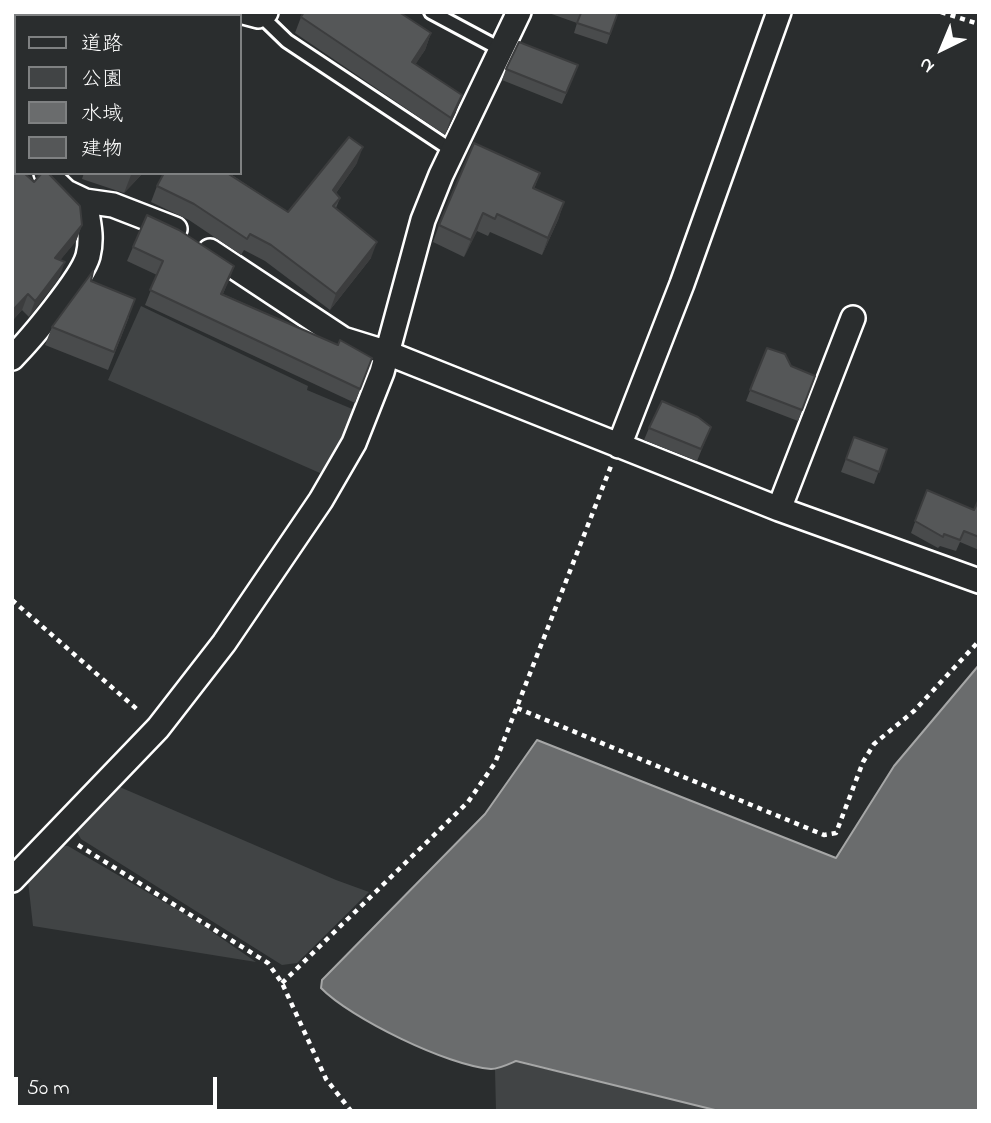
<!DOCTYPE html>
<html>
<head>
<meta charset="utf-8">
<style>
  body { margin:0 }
  #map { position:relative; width:991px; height:1123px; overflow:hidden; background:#2a2d2e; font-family:"Indie Flower","Klee One",sans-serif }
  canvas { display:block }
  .frame { position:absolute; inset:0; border:14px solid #fff; pointer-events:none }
  .legend { position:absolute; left:14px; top:14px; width:228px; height:161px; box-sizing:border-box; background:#2a2d2e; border:2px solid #7f8182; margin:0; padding:9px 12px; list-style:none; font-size:21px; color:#fff }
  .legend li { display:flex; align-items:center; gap:14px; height:35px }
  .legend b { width:35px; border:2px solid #7f8182 }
  .north { position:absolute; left:907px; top:14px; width:70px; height:70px; -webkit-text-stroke:5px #2a2d2e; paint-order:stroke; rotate:223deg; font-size:19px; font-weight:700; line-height:28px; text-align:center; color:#fff }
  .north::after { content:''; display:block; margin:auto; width:24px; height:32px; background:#fff; clip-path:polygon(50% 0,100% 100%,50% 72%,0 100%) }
  .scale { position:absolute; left:14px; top:1077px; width:203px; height:32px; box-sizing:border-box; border:4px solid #fff; border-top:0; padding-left:9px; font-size:21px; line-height:24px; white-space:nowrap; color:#fff; -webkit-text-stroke:5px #2a2d2e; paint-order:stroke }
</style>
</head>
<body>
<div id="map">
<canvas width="991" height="1123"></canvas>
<div class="frame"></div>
<ul class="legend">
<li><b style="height:9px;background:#2a2d2e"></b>道路</li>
<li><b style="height:19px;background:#414445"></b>公園</li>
<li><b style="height:19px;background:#6a6c6d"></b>水域</li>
<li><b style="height:19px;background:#555758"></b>建物</li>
</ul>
<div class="north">N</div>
<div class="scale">50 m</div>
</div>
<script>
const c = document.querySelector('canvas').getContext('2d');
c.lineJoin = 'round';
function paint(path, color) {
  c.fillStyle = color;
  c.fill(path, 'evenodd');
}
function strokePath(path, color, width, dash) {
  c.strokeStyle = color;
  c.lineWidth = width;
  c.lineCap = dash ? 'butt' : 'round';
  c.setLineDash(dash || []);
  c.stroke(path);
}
const green = new Path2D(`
  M141,306L308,386L307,390L357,411L336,453L320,473L108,380Z
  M115,785L336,880L369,892L297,963L282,965L81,839L76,830L79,821Z
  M54,845L68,846L195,920L256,962L33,926L27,872Z
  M516,1062L719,1111H496L495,1069Z`);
const water = new Path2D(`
  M979,665V1111H719L516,1061C509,1064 499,1069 491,1069C448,1066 350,1018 321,988L322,980L485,814L537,740L836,858L894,766Z`);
const path = new Path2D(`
  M941,12L979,24
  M12,600L139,711
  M517,708L824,835L836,833L863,762L874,744L914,711L979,641
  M78,845L268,963L282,983L326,1079L351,1111
  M282,983L468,802L495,763L611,466`);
const lane = new Path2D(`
  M257,12L287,41L453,151
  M431,12L502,50`);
const street = new Path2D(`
  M42,12L43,16
  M243,12L258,16L266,12
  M46,173L66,192L85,201L113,205L175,229
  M210,251L343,339L385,352L779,509L979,581
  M12,358C30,340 82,278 88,256C93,237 88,220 85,201
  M619,446L682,284L779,12
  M779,509L853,318
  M12,880L158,728L224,643L321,500L354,443L382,372L423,220L441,175L519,12`);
const wall = new Path2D(`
  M546,12H618L607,44L574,33L577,23Z
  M301,17L431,33L425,50L415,64L456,112L445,135L295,33Z
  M506,69L574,75L562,104L502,80Z
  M12,161L16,173L82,225L76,241L60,260L59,278L29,317L22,310L12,321Z
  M357,163L336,193L340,198L336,208L371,258L330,310L265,261L244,250L241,255L189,220L151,202L157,186L164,173H229L288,212Z
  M84,173H143L124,193L82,179Z
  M540,173L534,189L564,202L558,220L542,255L490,232L488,236L477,231L464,257L433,242L439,225Z
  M133,247L234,266L223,294L338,345L372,358L355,403L145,305L157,275L127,261Z
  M91,281L129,317L108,370L45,345L52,327Z
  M767,348L791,366L815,376L798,421L746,401Z
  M711,427L697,461L644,440L649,428Z
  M854,437L887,449L874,484L841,472Z
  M927,490L974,510L979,499V550L960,542L956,551L940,546L938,548L911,533Z`);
const shadedWall = new Path2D(`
  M431,33L425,50L406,79L412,62Z
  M462,95L456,112L445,135L451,118Z
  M16,105V116L12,119V109Z
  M363,147L357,163L327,206L333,190Z
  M132,173H143L124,193L131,175Z
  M564,202L558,220L542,255L548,238Z
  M483,213L477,231L464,257L471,240Z
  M82,225L76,241L49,274L55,258Z
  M377,242L371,258L330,310L336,294Z
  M65,262L59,278L29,317L35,301Z
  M234,266L229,281L216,308L221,294Z
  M28,294L22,310L12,321V311Z`);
const building = new Path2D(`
  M188,12H213L212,16H187Z
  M304,12H399L431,33L412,62L462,95L451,118L301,17Z
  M579,12H618L610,34L577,23L581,13Z
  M519,42L578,65L566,93L506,69Z
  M16,75V105L12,109V79Z
  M349,137L363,147L333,190L340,198L333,206L377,242L336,294L271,245L250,234L247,239L194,204L157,186L164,173H227L288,212Z
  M474,143L540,173L533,188L564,202L548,238L497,214L495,219L483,213L471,240L439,225Z
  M12,161L16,165V173H24L34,182L42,173H48L80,206L82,225L55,258L65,262L37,299L35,301L28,294L12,311Z
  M147,215L179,230L234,266L221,294L338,345L340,340L372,358L360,389L150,290L163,261L133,247Z
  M93,271L91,281L135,299L114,352L52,327Z
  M767,348L785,354L791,366L815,376L802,410L750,390Z
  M662,401L698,417L711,427L701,449L649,428Z
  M854,437L887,449L879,472L846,459Z
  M927,490L974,510L979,499V537L964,531L960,540L944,534L943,537L915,521Z`);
paint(green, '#414445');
paint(water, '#6a6c6d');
strokePath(water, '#a6a7a7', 2);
strokePath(lane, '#fff', 18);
strokePath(street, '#fff', 28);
strokePath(path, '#fff', 4.5, [5, 5]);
strokePath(lane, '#2a2d2e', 12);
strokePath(street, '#2a2d2e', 23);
paint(wall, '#494b4c');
paint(shadedWall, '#3c3d3e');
paint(building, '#555758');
strokePath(building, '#3c3d3e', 2);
</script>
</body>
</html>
